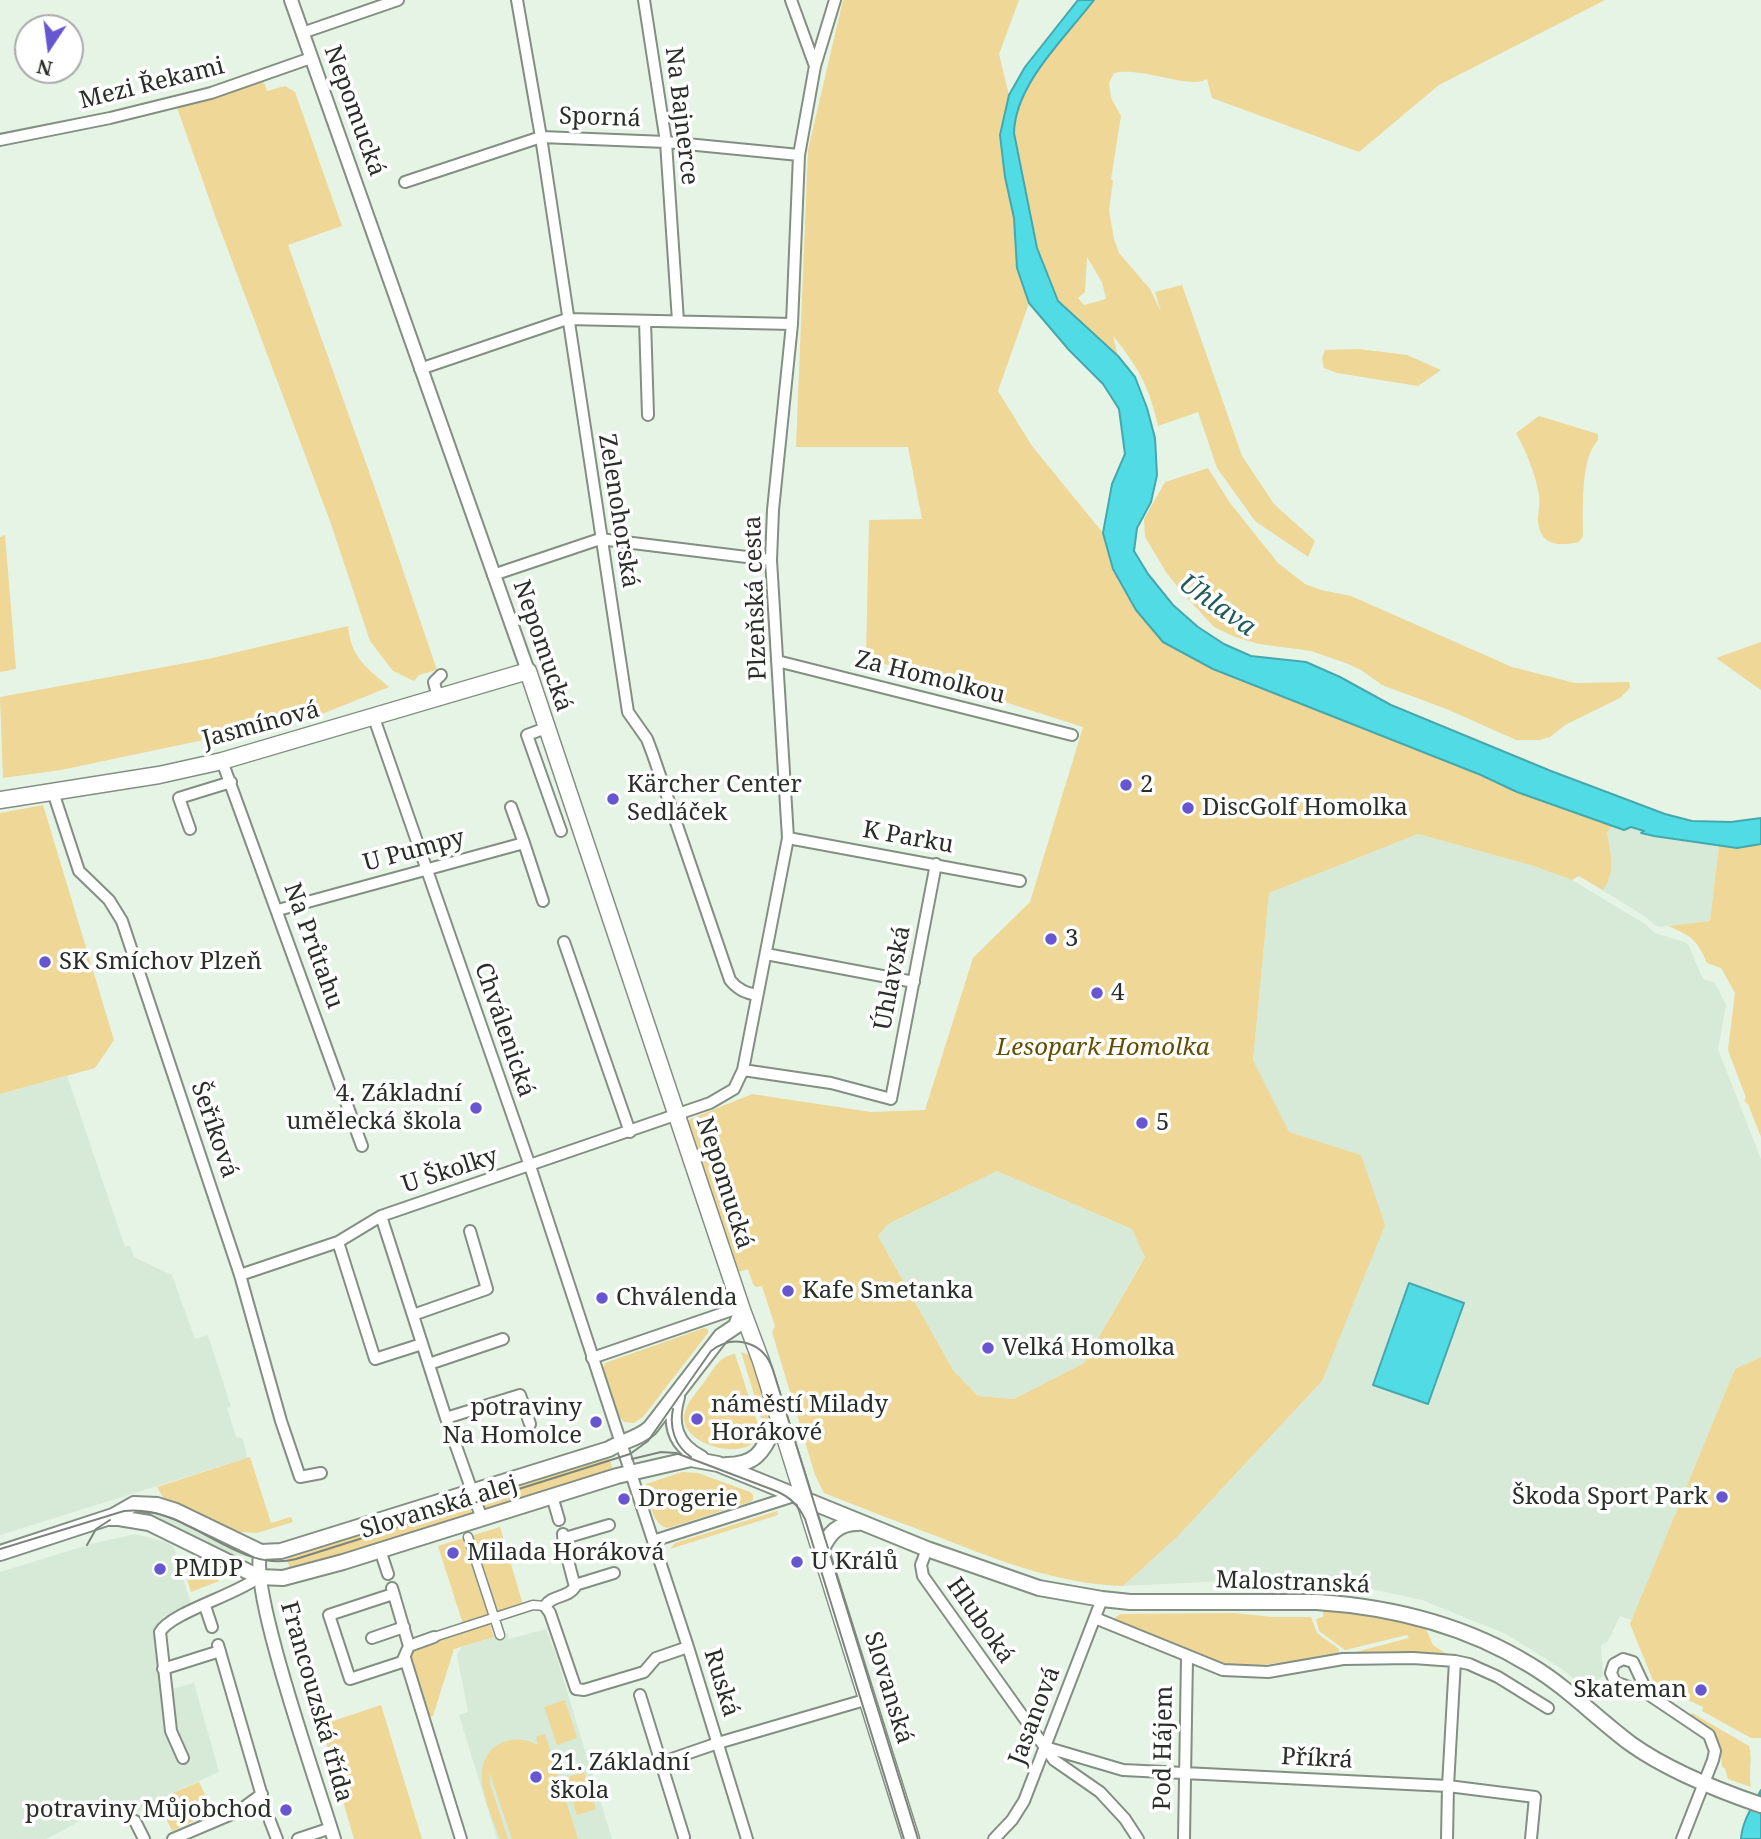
<!DOCTYPE html>
<html>
<head>
<meta charset="utf-8">
<style>
  body { margin:0 }
  #map { position:relative; width:1761px; height:1839px; overflow:hidden; background:#e6f4e6; font-family:"Noto Serif",serif }
  canvas { display:block }
  .north { position:absolute; left:14px; top:14px; width:70px; height:70px; box-sizing:border-box; background:#fff; border:2px solid #a9aba9; border-radius:50%; rotate:193deg; font-size:19px; font-weight:700; line-height:28px; text-align:center; color:#292e29 }
  .north::after { content:''; display:block; margin:auto; width:24px; height:32px; background:#6657d0; clip-path:polygon(50% 0,100% 100%,50% 72%,0 100%) }
</style>
</head>
<body>
<div id="map">
<canvas width="1761" height="1839"></canvas>
<div class="north">N</div>
</div>
<script>
const c = document.querySelector('canvas').getContext('2d');
c.lineJoin = 'round';
function paint(path, color) {
  c.fillStyle = color;
  c.fill(path, 'evenodd');
}
function strokePath(path, color, width, dash) {
  c.strokeStyle = color;
  c.lineWidth = width;
  c.lineCap = dash ? 'butt' : 'round';
  c.setLineDash(dash || []);
  c.stroke(path);
}
function label(font, color, halo, rows, align = 'center') {
  c.font = font + ' "Noto Serif",serif';
  c.lineWidth = 7;
  c.setLineDash([]);
  c.textBaseline = 'middle';
  c.strokeStyle = halo;
  c.fillStyle = color;
  for (const [text, x, y, turn = 0] of rows) {
    c.save();
    c.translate(x, y);
    c.rotate((+turn || 0) * Math.PI / 180);
    c.textAlign = isNaN(turn) ? turn : align;
    if (halo) c.strokeText(text, 0, 0);
    c.fillText(text, 0, 0);
    c.restore();
  }
}
const built = new Path2D(`
  M1363,729L1624,830L1631,827L1654,836L1719,846L1710,921L1660,927L1654,925L1646,917L1579,876Z
  M1418,834L1534,866L1572,880L1645,924L1655,933L1685,942L1689,946L1701,975L1705,980L1715,983L1726,1005L1718,1049L1761,1159V1357L1735,1369L1632,1620L1620,1616L1608,1641L1601,1645L1603,1676L1586,1689L1562,1669L1506,1634L1422,1600L1366,1588L1307,1581L1247,1580L1123,1586L1178,1536L1322,1381L1361,1155L1289,1132L1253,1060L1269,893Z
  M67,1076L125,1247L130,1246L134,1257L172,1275L195,1339L208,1335L231,1407L227,1408L228,1411L236,1437L243,1439L247,1458L0,1535V1094Z
  M997,1171L1132,1229L1145,1256L1084,1363L1014,1399L978,1396L953,1370L878,1236L888,1224Z
  M153,1509L173,1514L243,1549L241,1564L151,1520Z
  M135,1534L167,1542L174,1548L192,1607L162,1617V1624L156,1632L161,1692L194,1683L219,1772L170,1794L171,1796L130,1815L129,1812L114,1819L108,1806L46,1839H0V1572L91,1544Z
  M546,1629L556,1655L612,1839H497L459,1715L468,1712L457,1655L462,1647L507,1633L509,1639Z`);
const green = new Path2D(`
  M843,0H1019L999,54L1009,95L1000,135L1005,177L1014,218L1017,268L1029,303L998,391L1032,446L1103,533L1113,569L1163,642L1213,669L1481,775L1517,792L1613,825L1607,832C1610,855 1617,869 1603,890L1579,876L1572,880L1534,866L1418,834L1269,893L1253,1060L1289,1132L1361,1155L1385,1225L1322,1381L1178,1536L1123,1586C1060,1584 1002,1562 944,1539C904,1524 864,1509 824,1493L815,1475L772,1332L775,1326L762,1286L756,1287L753,1284L748,1269L739,1272L688,1120L752,1094L871,1112L925,1110L973,958L1030,902L1083,727L866,658L869,520L922,519L908,447H796L808,150ZM997,1171L1132,1229L1145,1257L1084,1363L1014,1399L978,1396L953,1370L878,1236L888,1224Z
  M1094,0H1605L1439,85L1359,152L1212,98L1207,79C1190,90 1142,66 1114,73L1109,83L1111,98L1121,116L1111,179L1113,181L1109,210L1114,239L1119,253L1150,289L1161,312L1155,292L1182,285L1242,456L1274,504L1315,541L1308,557L1255,521L1217,468L1198,412L1158,426C1150,388 1138,366 1113,336L1118,356L1058,302L1037,248L1014,133C1015,83 1064,38 1094,0ZM1087,257L1102,282L1106,299L1084,305L1078,298L1085,292Z
  M261,75L267,91L285,86L295,92L342,226L288,245L378,497L437,670L419,675L414,681L393,671L370,641L330,521L217,221L175,102Z
  M1359,349L1407,355L1441,370L1418,386L1337,373L1324,368L1322,358L1325,350Z
  M1539,416L1598,434V440C1580,459 1583,510 1583,536L1579,542C1564,545 1544,548 1539,527C1536,518 1541,505 1539,495C1535,473 1527,453 1516,433Z
  M1208,468L1230,503L1278,563L1305,584L1321,590L1351,596L1512,667L1575,683L1629,682L1630,688L1620,698L1565,725L1550,737L1539,740H1516L1449,710L1382,685L1361,670L1346,663L1311,651L1259,644L1235,637L1214,627L1180,590L1166,572L1145,537L1144,519L1165,482Z
  M5,535L16,669L0,672V537Z
  M348,626C351,658 366,667 389,687L317,716L61,770L3,778L0,697L208,659Z
  M1761,642V690L1716,658Z
  M43,805L114,1040L95,1068L0,1094V813Z
  M1761,844V1137L1748,1104L1744,1101L1746,1098L1728,1050L1735,993L1721,968L1707,963C1697,939 1691,936 1668,926L1710,921L1719,846L1737,848Z
  M704,1328L708,1329V1333L643,1417L634,1423L624,1422L619,1416L603,1369L605,1363Z
  M741,1352L749,1355L753,1360L771,1423L767,1437Z
  M735,1354L761,1434C747,1464 681,1445 684,1416C686,1402 700,1389 707,1378C715,1367 720,1356 735,1354Z
  M1761,1357V1738H1751L1702,1711L1703,1707L1677,1695L1681,1684L1673,1681L1668,1690L1654,1683L1630,1624L1735,1369Z
  M608,1453L614,1474L488,1511L482,1506L481,1497L484,1492Z
  M250,1457L271,1523L291,1517L293,1522L257,1533L240,1532L164,1499L157,1487Z
  M682,1472L698,1473L750,1492L753,1495V1500L750,1502L668,1528C653,1526 650,1502 646,1489V1484Z
  M462,1500L468,1501L472,1506L471,1517L291,1573L286,1555Z
  M777,1511L778,1515L670,1549L675,1543Z
  M500,1527L524,1608L488,1619L494,1637L454,1649L433,1716L423,1718L405,1658L409,1646L464,1627L438,1546Z
  M183,1558L219,1576V1581L191,1592L181,1560Z
  M1323,1611C1359,1611 1392,1619 1426,1629L1433,1645L1447,1654L1348,1656V1654L1409,1638L1407,1635L1345,1650L1319,1631L1316,1619L1323,1617Z
  M1234,1613L1273,1617H1311L1317,1633L1339,1649L1338,1656L1261,1665L1258,1668L1236,1666L1203,1658L1200,1654L1173,1644H1165L1162,1639L1155,1636L1150,1638L1138,1630L1133,1631L1112,1620L1120,1614Z
  M565,1700L577,1738L557,1745L544,1707Z
  M381,1705L422,1839H354L321,1725Z
  M1692,1713L1749,1746C1753,1758 1748,1773 1751,1787L1728,1779L1725,1768L1722,1767C1721,1738 1712,1734 1690,1717Z
  M545,1734L578,1839H512L489,1771L490,1784L508,1839H500C491,1811 464,1763 501,1743C514,1737 527,1739 538,1745L536,1737Z
  M584,1772L596,1809L577,1815L565,1778Z
  M199,1782L213,1812L172,1831L159,1802L170,1796V1794Z`);
const water = new Path2D(`
  M1078,0H1094C1065,38 1015,84 1014,133L1037,248L1058,301L1118,356L1135,377L1147,408L1155,438L1157,475L1151,502L1137,528L1134,551L1148,574L1173,605L1198,627L1224,644L1251,656L1306,662L1340,677L1391,705L1551,771L1665,814L1692,821L1731,822L1761,818V844L1737,848L1654,836L1641,833L1644,831L1631,827L1624,830L1517,792L1481,775L1213,669L1163,642L1136,610L1113,569L1103,533L1112,484L1125,454L1119,409L1103,384L1069,350L1029,303L1017,268L1014,218L1005,177L1000,135L1009,95L1025,67Z
  M1409,1283L1464,1303L1428,1404L1373,1385Z
  M1761,1790V1839H1741C1742,1821 1753,1806 1761,1790Z`);
const minorTunnel = new Path2D(`
  M264,1803L270,1821`);
const pedestrian = new Path2D(`
  M468,1537L500,1635
  M434,1637L533,1605L545,1606`);
const minor = new Path2D(`
  M517,0L541,137L628,712L647,739L653,755L730,980C738,990 746,993 757,995
  M644,0L666,142L678,321
  M791,0L815,66
  M302,33L398,0
  M0,140L110,118L211,93L311,58
  M405,182L541,137L666,142L799,155
  M645,321L648,415
  M420,369L567,319L792,324
  M493,575L600,539L771,560
  M777,661L1072,735
  M438,698L434,682L441,675
  M374,718L530,1166L688,1647L747,1839
  M546,728L527,735L561,831
  M222,761L362,1146
  M53,792L79,871L109,900L122,921L240,1275L281,1421L300,1477L321,1473
  M190,829L179,798L231,782
  M788,838L1020,881
  M524,843L543,901
  M278,910L524,843L511,807
  M564,942L630,1132
  M766,954L914,982
  M743,1070L831,1083L891,1099L936,864
  M381,1216L446,1418L482,1519
  M338,1242L375,1359L422,1344
  M240,1275L338,1242L381,1216L710,1103L734,1089L743,1070L788,838L771,560L773,510L792,324L799,155L815,66L835,0
  M413,1315L487,1289L470,1231
  M592,1358L741,1307
  M429,1364L503,1339
  M446,1418L520,1395L530,1424
  M552,1496L559,1520
  M563,1534L564,1545L575,1587C568,1598 552,1595 545,1606L550,1613L576,1689L584,1690L644,1672L656,1658L688,1647
  M565,1538L609,1525
  M653,1541L797,1495
  M927,1549L921,1565L923,1576L1054,1760L1100,1792L1125,1819L1138,1839
  M380,1550L388,1574
  M575,1585L614,1573
  M392,1588L409,1646L402,1662L350,1679L329,1615L393,1594
  M205,1606L212,1627
  M1095,1618L1223,1670L1268,1672L1343,1659L1413,1658L1455,1661L1469,1664L1498,1677L1548,1708
  M372,1638L404,1627
  M218,1645L264,1803
  M409,1646L434,1637
  M405,1658L461,1839
  M163,1669L220,1651
  M1648,1694L1633,1662L1623,1659L1614,1664L1611,1673L1615,1682L1648,1694L1709,1735L1715,1751L1713,1760L1682,1839
  M640,1695L684,1837
  M1045,1747L1123,1770L1448,1786L1535,1797L1531,1839
  M183,1758L171,1731L160,1632C170,1613 236,1595 259,1577
  M660,1763L718,1743L868,1699
  M135,1821L144,1839
  M270,1821L277,1839
  M173,1839L239,1811L262,1794
  M298,1839L331,1828
  M994,1839L1012,1820L1024,1801L1102,1599
  M1184,1839L1187,1657
  M1447,1839L1448,1786L1455,1661`);
const tertiary = new Path2D(`
  M291,0L528,671
  M261,1552C247,1586 320,1791 334,1839`);
const secondary = new Path2D(`
  M677,1397C669,1424 675,1445 701,1458
  M726,1465C762,1465 764,1445 779,1419
  M107,1518H119L149,1523L259,1577L283,1578L343,1562L617,1476L691,1459L718,1464L927,1549L1039,1588L1102,1599L1130,1602H1317C1393,1607 1465,1625 1530,1665C1567,1687 1596,1718 1631,1744C1669,1771 1717,1790 1761,1805
  M821,1551C829,1533 838,1523 858,1523
  M0,1553L113,1516L134,1504L157,1505L176,1511L261,1552L281,1551L609,1449C622,1441 638,1439 650,1428L721,1336L736,1326L742,1310`);
const primary = new Path2D(`
  M0,800L159,775L222,761L528,671L742,1310L761,1361L911,1839`);
const tram = new Path2D(`
  M673,1409C669,1428 675,1446 691,1457
  M632,1459L661,1452L676,1453L776,1491C790,1497 798,1505 805,1519L904,1839
  M87,1545L96,1529L110,1520
  M0,1549L124,1511C187,1503 236,1575 296,1559L630,1454L648,1441L711,1351C734,1333 764,1342 773,1370L918,1839`);
const markers = [
  [1126,785,7,"#6657d0"],
  [613,799,7,"#6657d0"],
  [1188,808,7,"#6657d0"],
  [1051,939,7,"#6657d0"],
  [45,962,7,"#6657d0"],
  [1097,993,7,"#6657d0"],
  [476,1108,7,"#6657d0"],
  [1142,1123,7,"#6657d0"],
  [788,1291,7,"#6657d0"],
  [602,1298,7,"#6657d0"],
  [988,1348,7,"#6657d0"],
  [697,1419,7,"#6657d0"],
  [596,1422,7,"#6657d0"],
  [1722,1497,7,"#6657d0"],
  [624,1499,7,"#6657d0"],
  [453,1553,7,"#6657d0"],
  [797,1562,7,"#6657d0"],
  [160,1569,7,"#6657d0"],
  [1701,1690,7,"#6657d0"],
  [536,1777,7,"#6657d0"],
  [286,1810,7,"#6657d0"]
];
const streetNames = [
  ["Mezi Řekami",152,84,-14],
  ["Nepomucká",354,111,70],
  ["Na Bajnerce",681,116,83],
  ["Sporná",600,118,2],
  ["Zelenohorská",618,511,81],
  ["Plzeňská cesta",756,598,-92],
  ["Nepomucká",542,646,71],
  ["Za Homolkou",930,678,14],
  ["Jasmínová",261,725,-15],
  ["K Parku",908,838,10],
  ["U Pumpy",414,851,-15],
  ["Na Průtahu",313,946,70],
  ["Úhlavská",893,978,-79],
  ["Chválenická",504,1030,71],
  ["Šeříková",214,1130,71],
  ["U Školky",450,1171,-18],
  ["Nepomucká",724,1183,72],
  ["Slovanská alej",439,1508,-17],
  ["Malostranská",1293,1583,2],
  ["Hluboká",980,1621,55],
  ["Ruská",721,1683,73],
  ["Slovanská",888,1688,73],
  ["Francouzská třída",316,1702,74],
  ["Jasanová",1035,1716,-69],
  ["Pod Hájem",1164,1748,-89],
  ["Příkrá",1317,1759,3]
];
const poiNames = [
  ["Kärcher Center",627,785],
  ["Sedláček",627,813],
  ["2",1140,785],
  ["DiscGolf Homolka",1202,808],
  ["3",1065,939],
  ["SK Smíchov Plzeň",59,962],
  ["4",1111,993],
  ["4. Základní",462,1094,"right"],
  ["umělecká škola",462,1122,"right"],
  ["5",1156,1123],
  ["Kafe Smetanka",802,1291],
  ["Chválenda",616,1298],
  ["Velká Homolka",1002,1348],
  ["náměstí Milady",711,1405],
  ["Horákové",711,1433],
  ["potraviny",582,1408,"right"],
  ["Na Homolce",582,1436,"right"],
  ["Škoda Sport Park",1708,1497,"right"],
  ["Drogerie",638,1499],
  ["Milada Horáková",467,1553],
  ["U Králů",811,1562],
  ["PMDP",174,1569],
  ["Skateman",1687,1690,"right"],
  ["21. Základní",550,1763],
  ["škola",550,1791],
  ["potraviny Můjobchod",272,1810,"right"]
];
const parkNames = [
  ["Lesopark Homolka",1103,1048]
];
const waterNames = [
  ["Úhlava",1217,606,35]
];
paint(built, '#d6ead7');
paint(green, '#eed797');
paint(water, '#51dce5');
strokePath(water, '#45a8ad', 2);
strokePath(minorTunnel, '#c0ccc0', 10, [10, 5]);
strokePath(pedestrian, '#828f82', 11);
strokePath(minor, '#828f82', 14);
strokePath(tertiary, '#828f82', 16);
strokePath(secondary, '#828f82', 18);
strokePath(primary, '#828f82', 19);
strokePath(pedestrian, '#fff', 8);
strokePath(minor, '#fff', 10);
strokePath(tertiary, '#fff', 12);
strokePath(secondary, '#fff', 14);
strokePath(primary, '#fff', 16);
strokePath(tram, '#7c857c', 2);
for (const [x, y, r, color] of markers) {
  const dot = new Path2D();
  dot.arc(x, y, r, 0, 2 * Math.PI);
  c.fillStyle = color;
  c.fill(dot);
  strokePath(dot, '#fff', 2.5);
}
label('24px', '#292e29', '#fff', streetNames);
label('24px', '#292e29', '#fff', poiNames, 'left');
label('italic 24px', '#634d00', '#fff', parkNames);
label('italic 26px', '#1f595c', '#fff', waterNames);
</script>
</body>
</html>
